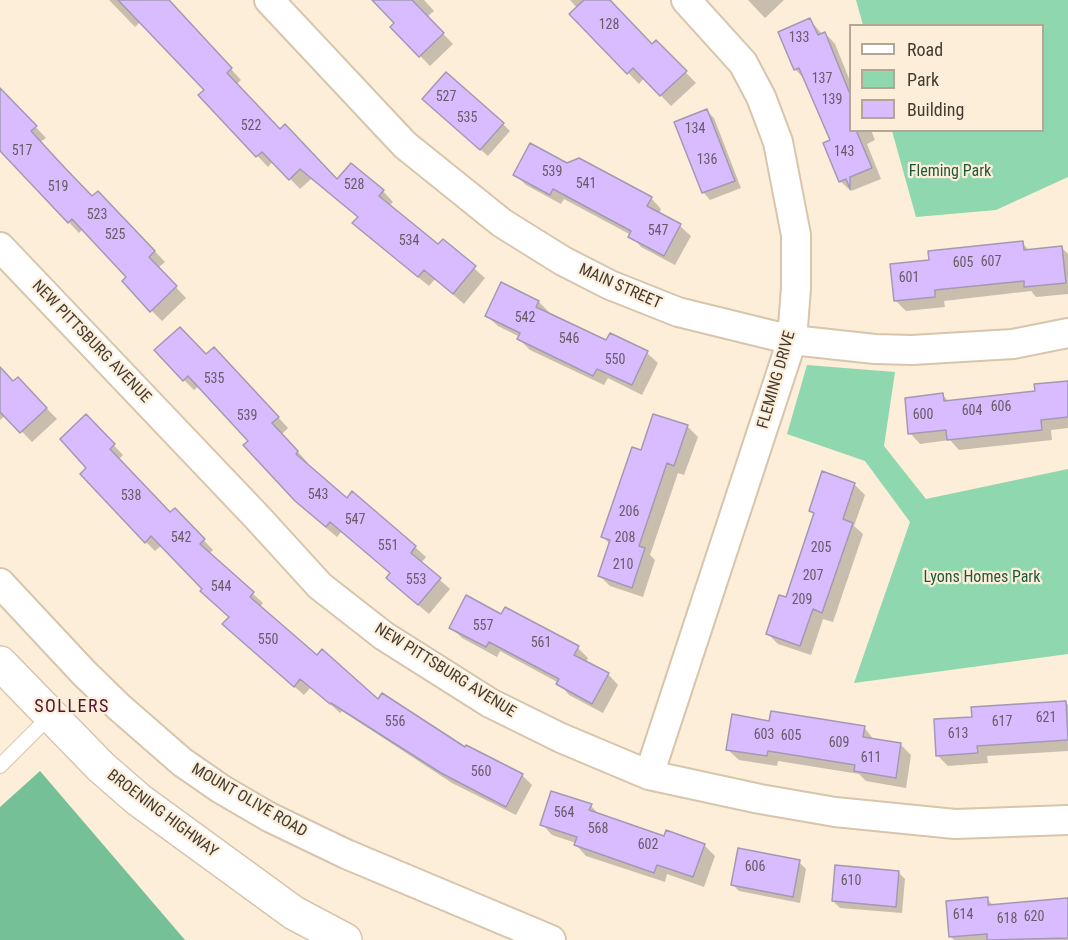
<!DOCTYPE html>
<html>
<head>
<meta charset="utf-8">
<style>
  body { margin:0 }
  #map { position:relative; width:1068px; height:940px; overflow:hidden; background:#fceed9; font-family:"Roboto Condensed",sans-serif }
  canvas { display:block }
  .legend { position:absolute; left:849px; top:24px; width:195px; height:108px; box-sizing:border-box; background:#fceed9; border:2px solid #b2a796; margin:0; padding:8px 10px; list-style:none; font-size:18px; color:#433c32 }
  .legend li { display:flex; align-items:center; gap:12px; height:30px }
  .legend b { width:30px; border:2px solid #b2a796 }
</style>
</head>
<body>
<div id="map">
<canvas width="1068" height="940"></canvas>
<ul class="legend">
<li><b style="height:8px;background:#fff"></b>Road</li>
<li><b style="height:16px;background:#8fd7ae"></b>Park</li>
<li><b style="height:16px;background:#d8bcff"></b>Building</li>
</ul>
</div>
<script>
const c = document.querySelector('canvas').getContext('2d');
c.lineJoin = 'round';
function paint(path, color) {
  c.fillStyle = color;
  c.fill(path, 'evenodd');
}
function strokePath(path, color, width, dash) {
  c.strokeStyle = color;
  c.lineWidth = width;
  c.lineCap = dash ? 'butt' : 'round';
  c.setLineDash(dash || []);
  c.stroke(path);
}
function label(font, color, halo, rows, align = 'center') {
  c.font = font + ' "Roboto Condensed",sans-serif';
  c.lineWidth = 4.5;
  c.setLineDash([]);
  c.textBaseline = 'middle';
  c.strokeStyle = halo;
  c.fillStyle = color;
  for (const [text, x, y, turn = 0] of rows) {
    c.save();
    c.translate(x, y);
    c.rotate((+turn || 0) * Math.PI / 180);
    c.textAlign = isNaN(turn) ? turn : align;
    if (halo) c.strokeText(text, 0, 0);
    c.fillText(text, 0, 0);
    c.restore();
  }
}
const green = new Path2D(`
  M856,0H1068V177L996,210L916,217L892,131L1042,130V26L863,25Z
  M807,365L895,372L884,446L926,499L1068,469V654L854,683L910,522L865,461L787,434Z`);
const forest = new Path2D(`
  M40,771L185,940H0V807Z`);
const shadow = new Path2D(`
  M109,0H168L241,80L237,84L280,131L338,181L383,191L393,202L389,206L439,247L443,241L485,278L464,304L435,279L429,286L365,234L354,223L359,218L311,179L300,189L273,161L268,167L200,96L206,90L141,21L135,27Z
  M374,0H424L434,11L427,17L453,44L430,66L392,27L396,23Z
  M570,0H610L652,46L656,42L696,83L671,106L644,78L639,84L571,14L577,8Z
  M748,0H784L765,18Z
  M810,20L822,34L825,33L835,44L850,81V130H871L875,140L867,144L881,179L851,191L840,181L832,141L805,80L795,69Z
  M0,89L46,138L40,142L93,198L109,203L165,262L158,268L186,298L162,321L151,310L128,277L83,229L79,233L0,149Z
  M431,106L503,124L510,131L488,156Z
  M707,111L714,118L741,188L710,200L703,192Z
  M567,164L651,198L661,209L659,214L680,226L691,236L675,265L641,247L631,235L564,199L561,204L526,185L515,174Z
  M1022,243L1030,251L1062,248L1068,254V294L1036,297L1031,291L944,301L945,307L906,311L896,301L931,261Z
  M539,302L549,312L548,314L607,342L647,353L658,363L642,395L608,378L604,385L530,350L519,339L520,337L498,326L487,316Z
  M206,356L225,359L288,428L282,434L308,463L306,464L347,500L415,547L426,557L421,563L450,589L429,614L398,588L391,573L342,531L337,537L307,512L296,500L250,441L199,386L194,390L184,380Z
  M0,369L14,383L18,379L57,419L32,442L6,415L0,420Z
  M1068,382V428L1051,430L1052,440L959,450L950,440L920,444L910,433L943,395L949,402L1036,392Z
  M86,416L123,455L119,459L170,514L175,510L213,550L209,554L263,603L260,607L317,657L378,701L466,749L522,775L532,785L516,815L452,783L342,711L340,713L311,687L304,695L234,634L230,617L162,545L155,551L146,542L89,468Z
  M687,426L698,437L684,475L678,473L650,555L655,560L643,597L610,586L600,576L610,544L603,537L642,452Z
  M854,484L865,495L854,526L863,534L833,622L823,619L811,655L778,644L767,633L787,599L815,515L810,510Z
  M502,616L578,648L588,658L586,663L608,674L618,685L603,713L569,695L559,683L500,651L497,657L462,638L451,627Z
  M1065,702L1068,705V751L987,756L988,763L948,766L937,755L974,718Z
  M771,722L864,727L874,740L900,744L911,755L906,788L866,781L859,774L778,761L777,766L739,760L728,750Z
  M591,806L601,816L665,838L704,845L715,856L704,887L667,874L665,882L586,856L576,845V843L552,835L542,824Z
  M799,862L806,869L800,903L739,891L732,884Z
  M898,872L905,879L902,913L840,908L833,901Z
  M987,899L994,906L1068,900V940H954L950,936Z`);
const building = new Path2D(`
  M118,0H169L232,68L227,73L280,129L285,124L337,179L351,163L384,190L379,196L438,244L443,239L476,266L453,294L424,270L418,277L352,223L358,217L300,169L289,180L262,152L256,157L198,95L204,90Z
  M372,0H412L444,33L419,57L390,27L394,23Z
  M584,0H610L652,44L656,40L687,71L660,96L633,68L627,74L569,14Z
  M810,18L818,35L825,32L850,94V130H856L872,168L850,177V189L846,179L839,182L823,143L830,140L799,68L794,70L778,32Z
  M446,72L504,123L480,150L422,99Z
  M0,88L37,126L31,131L65,168L92,196L98,191L155,251L149,257L177,286L150,312L122,281L126,277L72,219L68,223L0,151Z
  M707,109L735,181L702,193L674,122Z
  M530,143L567,163L579,158L652,197L647,206L681,224L664,256L628,237L631,231L553,189L550,195L513,175Z
  M1023,241L1024,250L1062,246L1066,283L1024,287V281L935,290V297L894,301L890,264L929,260L928,251Z
  M501,282L539,301L536,307L606,340L610,333L648,351L632,385L597,369L593,376L517,339L520,333L485,316Z
  M180,327L206,354L214,347L279,417L272,423L298,451L296,454L347,498L352,491L416,546L411,553L441,578L418,605L386,578L390,573L330,522L326,527L295,501L243,445L248,441L188,376L183,381L154,350Z
  M0,367L13,381L18,377L47,408L20,433L0,412Z
  M1068,381V417L1041,420L1042,430L947,440L946,430L908,434L905,398L943,393L944,401L1035,391L1034,384Z
  M86,414L115,444L110,449L170,512L175,508L205,539L200,544L254,592L250,597L317,655L322,649L378,699L382,693L465,747L466,745L523,774L506,807L441,773L331,703L330,704L300,679L294,687L222,624L229,617L200,591L202,589L151,536L145,543L80,474L86,468L60,439Z
  M653,414L688,425L674,466L667,463L639,546L645,548L632,588L598,576L610,540L601,537L632,447L641,450Z
  M822,471L855,483L843,519L853,523L822,613L813,609L800,646L766,634L779,595L786,597L814,513L809,511Z
  M466,595L501,614L505,607L579,646L574,655L609,673L592,704L556,684L559,679L489,642L486,647L449,628Z
  M1066,701L1068,740L977,746L978,753L936,756L934,719L972,717L971,707Z
  M771,711L865,726L863,737L901,743L896,778L854,771L855,765L768,751L767,756L726,750L732,714L769,721Z
  M551,791L592,804L589,810L664,836L666,830L705,844L693,877L657,865L654,873L574,845L577,837L540,825Z
  M738,848L800,860L793,897L731,885Z
  M835,865L899,871L896,907L832,901Z
  M988,897V905L1068,898V938L987,940V934L949,937L946,901Z`);
const service = new Path2D(`
  M0,766L50,716`);
const minor = new Path2D(`
  M269,0L405,145L502,223L563,261L610,285L678,312L792,340L875,349L912,350L1013,344L1068,333
  M0,247L257,517L320,586L384,636L490,703L561,738L649,775L760,799L835,812L955,824L1068,820
  M0,583L84,673L119,707L182,762L221,789L269,817L346,854L551,940
  M649,775L792,340L796,288V235L778,142L761,97L743,63L686,0`);
const primary = new Path2D(`
  M0,663L101,767L139,800L294,913L345,940`);
const numberNames = [
  ["128",609,25],
  ["133",799,38],
  ["137",822,79],
  ["527",446,97],
  ["139",832,100],
  ["535",467,118],
  ["522",251,126],
  ["134",695,129],
  ["517",22,151],
  ["143",844,152],
  ["136",707,160],
  ["539",552,172],
  ["541",586,184],
  ["528",354,185],
  ["519",58,187],
  ["523",97,215],
  ["547",658,231],
  ["525",115,235],
  ["534",409,241],
  ["607",991,262],
  ["605",963,263],
  ["601",909,278],
  ["542",525,318],
  ["546",569,339],
  ["550",615,360],
  ["535",214,379],
  ["606",1001,407],
  ["604",972,411],
  ["600",923,415],
  ["539",247,416],
  ["543",318,495],
  ["538",131,496],
  ["206",629,512],
  ["547",355,520],
  ["542",181,538],
  ["208",625,538],
  ["551",388,546],
  ["205",821,548],
  ["210",623,565],
  ["207",813,576],
  ["553",416,580],
  ["544",221,587],
  ["209",802,600],
  ["557",483,626],
  ["550",268,640],
  ["561",541,643],
  ["621",1046,718],
  ["556",395,722],
  ["617",1002,722],
  ["613",958,734],
  ["603",764,735],
  ["605",791,736],
  ["609",839,743],
  ["611",871,758],
  ["560",481,772],
  ["564",564,813],
  ["568",598,829],
  ["602",648,845],
  ["606",755,867],
  ["610",851,881],
  ["614",963,915],
  ["620",1034,917],
  ["618",1007,919]
];
const parkNames = [
  ["Fleming Park",950,172],
  ["Lyons Homes Park",982,578]
];
const streetNames = [
  ["MAIN STREET",620,287,24],
  ["NEW PITTSBURG AVENUE",91,342,46],
  ["FLEMING DRIVE",777,380,-74],
  ["NEW PITTSBURG AVENUE",445,671,32],
  ["MOUNT OLIVE ROAD",249,801,30],
  ["BROENING HIGHWAY",162,814,37]
];
const neighbourhoodNames = [
  ["SOLLERS",72,707]
];
paint(green, '#8fd7ae');
paint(forest, '#75c097');
paint(shadow, '#0003');
paint(building, '#d8bcff');
strokePath(building, '#a399b3', 1.5);
strokePath(service, '#d7c5ac', 16);
strokePath(minor, '#d7c5ac', 32);
strokePath(primary, '#d7c5ac', 36);
strokePath(service, '#fff', 14);
strokePath(minor, '#fff', 28);
strokePath(primary, '#fff', 33);
label('14px', '#685c65', null, numberNames);
label('16px', '#20583c', '#fceed9', parkNames);
label('16px', '#433c32', '#fceed9', streetNames);
c.letterSpacing = '1.5px';
label('18px', '#541433', '#fceed9', neighbourhoodNames);
c.letterSpacing = '0px';
</script>
</body>
</html>
